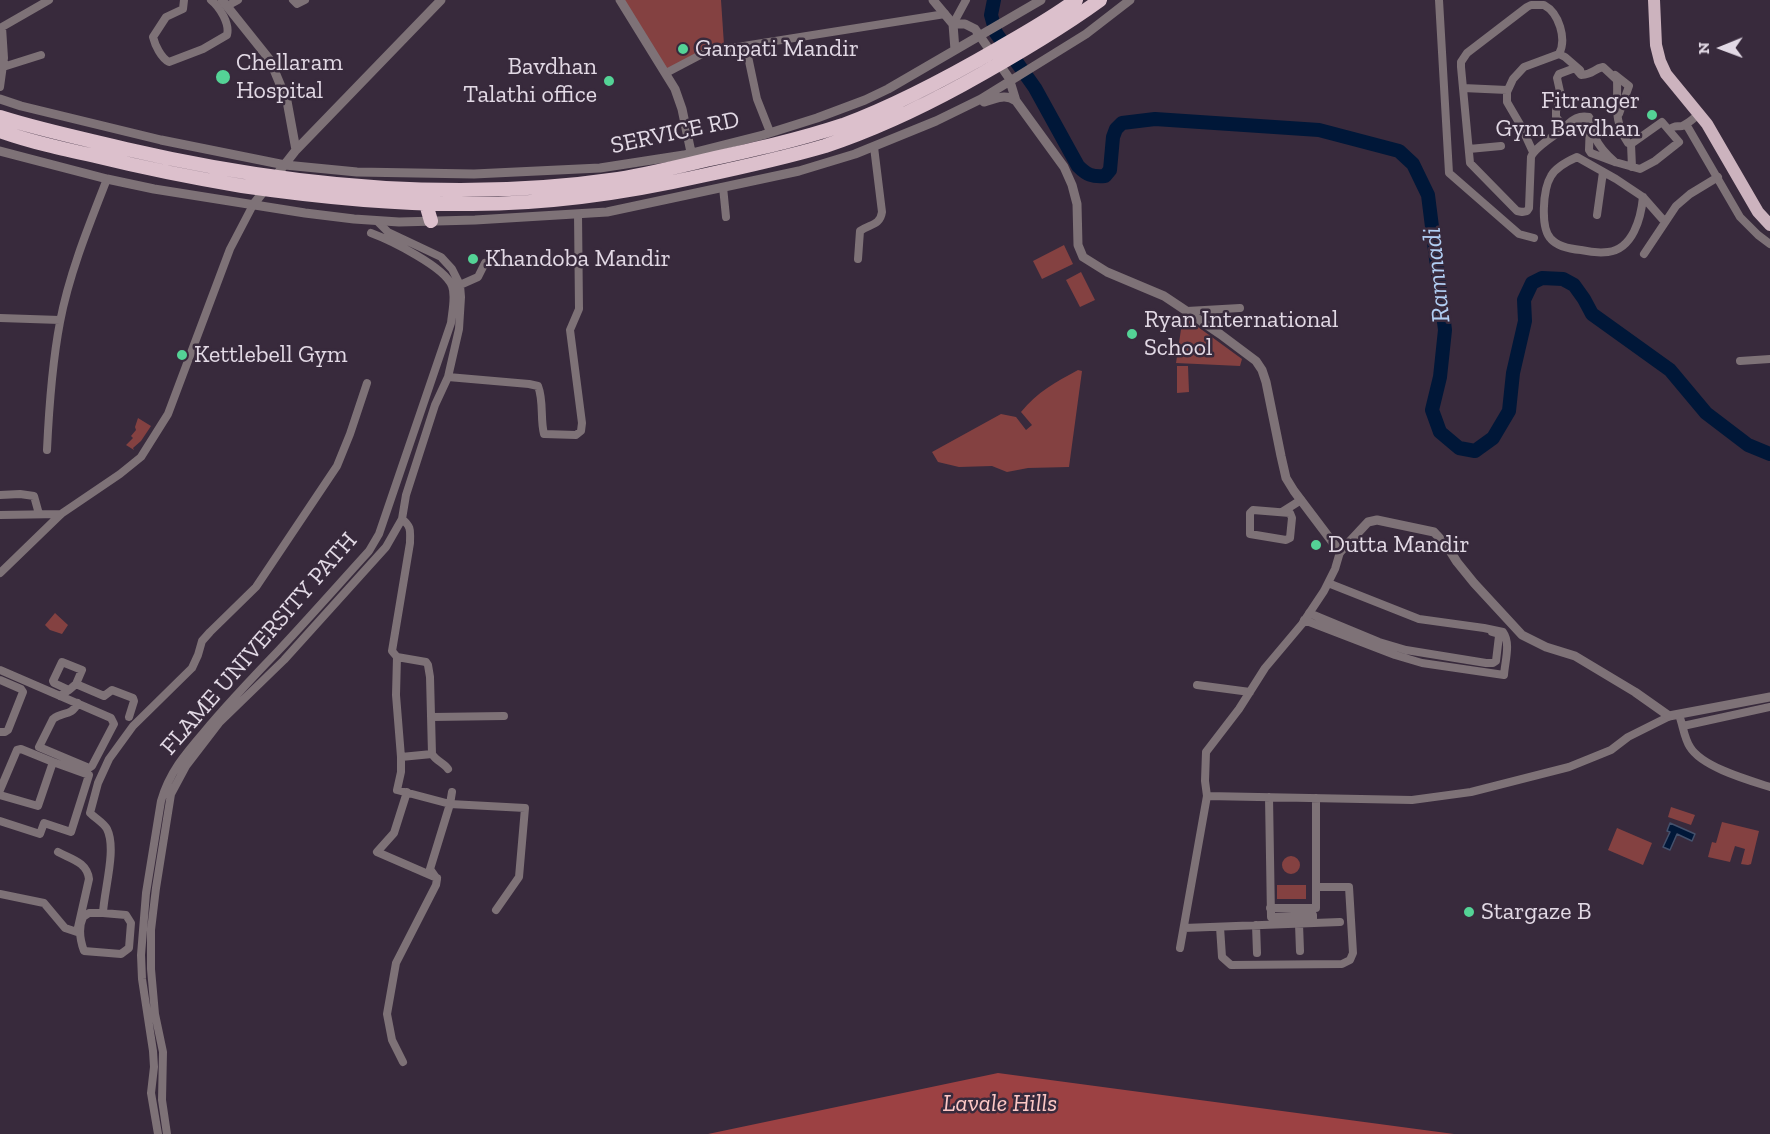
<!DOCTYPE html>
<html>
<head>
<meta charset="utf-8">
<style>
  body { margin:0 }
  #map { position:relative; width:1770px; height:1134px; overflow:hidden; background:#382a3c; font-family:"Zilla Slab",serif }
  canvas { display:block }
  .north { position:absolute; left:1692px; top:18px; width:60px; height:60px; -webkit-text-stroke:4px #382a3c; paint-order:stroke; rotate:269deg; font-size:16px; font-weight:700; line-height:24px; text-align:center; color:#e2d9e5 }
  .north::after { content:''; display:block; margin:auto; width:21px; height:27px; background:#e2d9e5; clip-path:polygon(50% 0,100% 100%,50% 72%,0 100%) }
</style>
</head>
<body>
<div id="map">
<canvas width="1770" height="1134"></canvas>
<div class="north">N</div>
</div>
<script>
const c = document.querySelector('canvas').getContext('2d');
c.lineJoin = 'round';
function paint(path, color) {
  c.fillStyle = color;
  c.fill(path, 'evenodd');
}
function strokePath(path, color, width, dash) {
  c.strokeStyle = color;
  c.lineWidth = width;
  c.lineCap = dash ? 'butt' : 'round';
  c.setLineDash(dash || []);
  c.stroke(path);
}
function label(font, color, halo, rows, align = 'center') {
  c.font = font + ' "Zilla Slab",serif';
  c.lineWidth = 5;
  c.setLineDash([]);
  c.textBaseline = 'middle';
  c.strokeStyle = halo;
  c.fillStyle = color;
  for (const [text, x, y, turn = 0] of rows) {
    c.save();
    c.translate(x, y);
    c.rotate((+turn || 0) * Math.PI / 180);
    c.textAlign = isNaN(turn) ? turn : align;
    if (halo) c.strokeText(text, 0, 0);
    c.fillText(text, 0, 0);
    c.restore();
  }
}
const green = new Path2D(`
  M621,0H721L724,45L666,73Z
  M1064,245L1073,264L1042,279L1033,261Z
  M1081,272L1095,300L1080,307L1066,280Z
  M1183,316L1242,359L1240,366L1176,363Z
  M1188,366L1189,392L1177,393V366Z
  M1078,370L1082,371L1069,467L1028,468L1007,472L992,466L959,467L938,462L932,452L1001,414L1016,417L1026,430L1032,425L1021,412C1037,392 1056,382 1078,370Z
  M138,418L151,426L141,441L133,448L134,450L126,445L133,438L131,436L136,430L135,427Z
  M55,613L68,625L62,634L50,630L45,625Z
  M1671,807L1695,815L1691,825L1668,817Z
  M1722,822L1759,831L1751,864L1748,865L1741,864L1745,849L1735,846L1730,862L1708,857L1712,842L1716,843Z
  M1617,828L1652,843L1643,865L1608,850Z
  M1282 865a9 9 0 1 1 18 0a9 9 0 1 1-18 0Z
  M1277,885H1306V899H1277Z`);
const forest = new Path2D(`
  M998,1073L1454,1134H708Z`);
const water = new Path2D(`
  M1670,823L1695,834L1692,841L1677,834L1670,850L1663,847L1670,832L1667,831Z`);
const river = new Path2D(`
  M994,0L991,15L996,33L1035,88L1078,166C1087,175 1092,177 1105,176L1110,170L1113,137L1116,129L1122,123L1155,119L1319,130L1399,151L1413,164L1428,195L1445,330L1440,377L1432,410L1440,432L1459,448L1475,451L1493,438L1509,411L1513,373L1525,321L1524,300L1532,283L1542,278L1563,279L1574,285L1584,299L1592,314L1670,370L1706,413L1748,445L1770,454`);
const minor = new Path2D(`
  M184,0L183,9L166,17L153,37C155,45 161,58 169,62L203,49L227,35C230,24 220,7 211,0
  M293,0L297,4L305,0
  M1439,0L1449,173L1519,234L1534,238
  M227,6L238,0
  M953,24L966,0
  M746,47L757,99L770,132
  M1559,54C1567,39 1559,13 1544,5H1531L1527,7L1467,53L1461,62V67L1470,163L1517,211L1522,212L1527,211L1529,208L1531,157C1535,146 1571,124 1582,118L1588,119L1590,122L1589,150L1591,153L1615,162L1640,169L1655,161L1679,142L1662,122L1631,144L1628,143C1613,121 1618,105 1617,80L1603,67C1593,69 1594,74 1581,75L1575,68L1559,74L1557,78L1561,96L1556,111V117L1562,125L1566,126C1573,119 1579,115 1589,117C1593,123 1592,130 1595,137C1599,147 1607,155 1615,162
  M3,67L41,55
  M666,73L706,52L945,14
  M1615,75L1629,86L1619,114
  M0,87L4,58L2,27L49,0
  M1463,88L1507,90
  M1686,124L1740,217L1758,235L1770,244
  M1669,130C1675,125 1675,127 1682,126C1688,124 1694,118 1699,114
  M1631,144L1632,167
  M1469,149L1501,146
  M1533,152L1521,126L1507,102V92L1513,79L1524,67L1559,54L1565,57L1580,70
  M723,187L726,217
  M1643,197C1641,218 1633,249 1608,252C1599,253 1590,252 1581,250C1570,249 1558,247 1551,239C1540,228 1543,189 1551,176C1556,167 1568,161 1577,157L1616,179L1643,197L1665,222
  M1597,215L1603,172
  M1644,254L1676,206L1690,194L1718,177
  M858,259L860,231C869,224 880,226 882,212L874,147
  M460,285L478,277L485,263
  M1187,311L1240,308
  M0,318L60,320
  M1740,361L1770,359
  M448,377L529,384L538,386C544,401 540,419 544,434L576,435L581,431L582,423L570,330L579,309L578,214
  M47,450C49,407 52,364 60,322C69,274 89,225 107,179
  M0,495L20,494L34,496L39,514
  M1253,510L1290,513L1292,518L1290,538L1286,540L1250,534V513Z
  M1282,512L1301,500
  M0,515L61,514
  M402,519C412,527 410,531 410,543L392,651L397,657L426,662L428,665L430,677L432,754C436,761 444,763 448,769
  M0,573L61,514L120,474L141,457L168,414L230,249L253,205
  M1309,613L1379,642L1406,650L1486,663H1493L1496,661L1499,636V634L1492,632
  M1304,620L1395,655L1422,663L1504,675C1505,661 1511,643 1503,632L1484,628L1419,619L1328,583
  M397,657L396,695L401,757L432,754
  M0,670L111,718L114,724L92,766L89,768L39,747L53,719C63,711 71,717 78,703
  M0,680L21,689L23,692L8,730L5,732H0
  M76,684L104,696L112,690L133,698L134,701L129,717
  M1197,685L1250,692
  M60,696L69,690L54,683L53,681L62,662L82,670L76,684L69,690
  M1679,715C1683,725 1684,738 1690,747C1702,767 1748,780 1770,787
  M432,717L504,716
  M1683,726L1770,707
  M401,757V772L397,790L450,804L525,808L519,877L496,910
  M0,790L17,750L21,749L53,762
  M407,792L394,833L377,852L437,878
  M0,795L38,806L53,762L89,775L71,832L44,823L40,834L0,821
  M1207,796L1412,800L1471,792L1569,767L1611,750L1628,737L1670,716
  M1269,797L1271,917L1313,915V923
  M0,894L44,903L65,928L77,932L89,879C87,862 71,859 58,852
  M1270,908H1316V798
  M103,913H89L83,917C78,928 80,940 84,951L121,954L129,948L131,923L126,915L103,913C104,890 117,849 107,829C104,823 95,818 90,813L98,783L109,759L133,726L192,668L198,655L202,641L210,632L256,587L337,466L350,434L367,383
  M1299,924L1300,951
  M1256,925L1257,953
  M1220,927L1222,957L1231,965L1342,964L1350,960L1353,953L1349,887H1316
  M1184,928L1340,922
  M1180,948L1207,796L1205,781L1206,752L1239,709L1265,668L1302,624L1324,591L1335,569L1340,552
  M403,1062L392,1040L387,1014L396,963L436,885L437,879L430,869L450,804L452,792
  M158,1134L151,1093L154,1067L153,1051L142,979L141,955L146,893L161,801C169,773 185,754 204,732C228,703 253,677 279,650C309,618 339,584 369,551L379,534L451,323C452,312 456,296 452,286C445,267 390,240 371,233
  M167,1134L162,1100L163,1052L155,1014L151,969V930L156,888L171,794L186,766L219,723L284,660L386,547L402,519L406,495L435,405L448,377L459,329L461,297L460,285L452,269L441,257L388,232L377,221`);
const tertiary = new Path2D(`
  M222,0L270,60L287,101L296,150L253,205
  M620,0L675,89L682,109L692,157
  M933,0L953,24L955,50
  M953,24H965L975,29L1009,78L1016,101L1064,167L1072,185L1077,204L1078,245L1083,257L1107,272L1164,296L1182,308L1220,334L1256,361L1262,370L1266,382L1281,456L1286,478L1294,491L1340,552L1368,522L1377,520L1434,532L1447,546L1457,562L1474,583L1522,635L1546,647L1575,656L1635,692L1669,716L1770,697
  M0,99L21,106L161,140L285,165L357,172L474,174L600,168L684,155L763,135L817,118L865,100L888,89L1041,0
  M981,99L984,102C997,99 1004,93 1016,101
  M296,150L441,0
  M0,151L107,179L154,189L305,213L354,219L399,222L475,220L607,212L799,171L855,154L936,121L981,99L1086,34L1130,0`);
const primary = new Path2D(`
  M1654,0L1656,45L1660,61L1666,74L1707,124L1758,212L1770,225`);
const trunk = new Path2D(`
  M0,117C41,130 84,139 126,149C286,186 454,203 618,179C648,174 677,167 706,160C752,150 798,140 843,125C897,105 949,77 999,48C1025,33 1052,18 1076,0
  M0,131C31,142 63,149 95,156C144,168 193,178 242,186C319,197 395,205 472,204C550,204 626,193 701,176C743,167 784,158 825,146C873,130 918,109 962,85C1009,59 1056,32 1100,0
  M426,204L431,221`);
const markers = [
  [683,49,6,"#54d396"],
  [223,77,8,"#54d396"],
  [609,81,6,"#54d396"],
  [1652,115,6,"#54d396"],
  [473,259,6,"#54d396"],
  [1132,334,6,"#54d396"],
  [182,355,6,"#54d396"],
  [1316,545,6,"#54d396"],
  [1469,912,6,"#54d396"]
];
const poiNames = [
  ["Ganpati Mandir",695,49],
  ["Chellaram",236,63],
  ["Hospital",236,91],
  ["Bavdhan",597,67,"right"],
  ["Talathi office",597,95,"right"],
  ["Fitranger",1640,101,"right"],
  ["Gym Bavdhan",1640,129,"right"],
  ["Khandoba Mandir",485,259],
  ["Ryan International",1144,320],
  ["School",1144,348],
  ["Kettlebell Gym",194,355],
  ["Dutta Mandir",1328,545],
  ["Stargaze B",1481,912]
];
const streetNames = [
  ["SERVICE RD",675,133,-12],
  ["FLAME UNIVERSITY PATH",259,644,-49]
];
const parkNames = [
  ["Lavale Hills",1000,1104]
];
const waterNames = [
  ["Ramnadi",1437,275,-96]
];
paint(green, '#844141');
paint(forest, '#9c4143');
paint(water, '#001738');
strokePath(water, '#44516c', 1.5);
strokePath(river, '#001738', 14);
strokePath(minor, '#7e7277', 8);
strokePath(tertiary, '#7e7277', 9);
strokePath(primary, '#ccb3be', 12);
strokePath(trunk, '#dcc0cc', 14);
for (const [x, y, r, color] of markers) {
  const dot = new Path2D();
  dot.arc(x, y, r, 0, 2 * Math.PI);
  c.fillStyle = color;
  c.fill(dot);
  strokePath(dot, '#382a3c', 2);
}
label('24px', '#e2d9e5', '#382a3c', poiNames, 'left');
label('24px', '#e2d9e5', '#382a3c', streetNames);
label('italic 24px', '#fdc8c6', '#382a3c', parkNames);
label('italic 26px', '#b1cef3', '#382a3c', waterNames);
</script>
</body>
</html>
